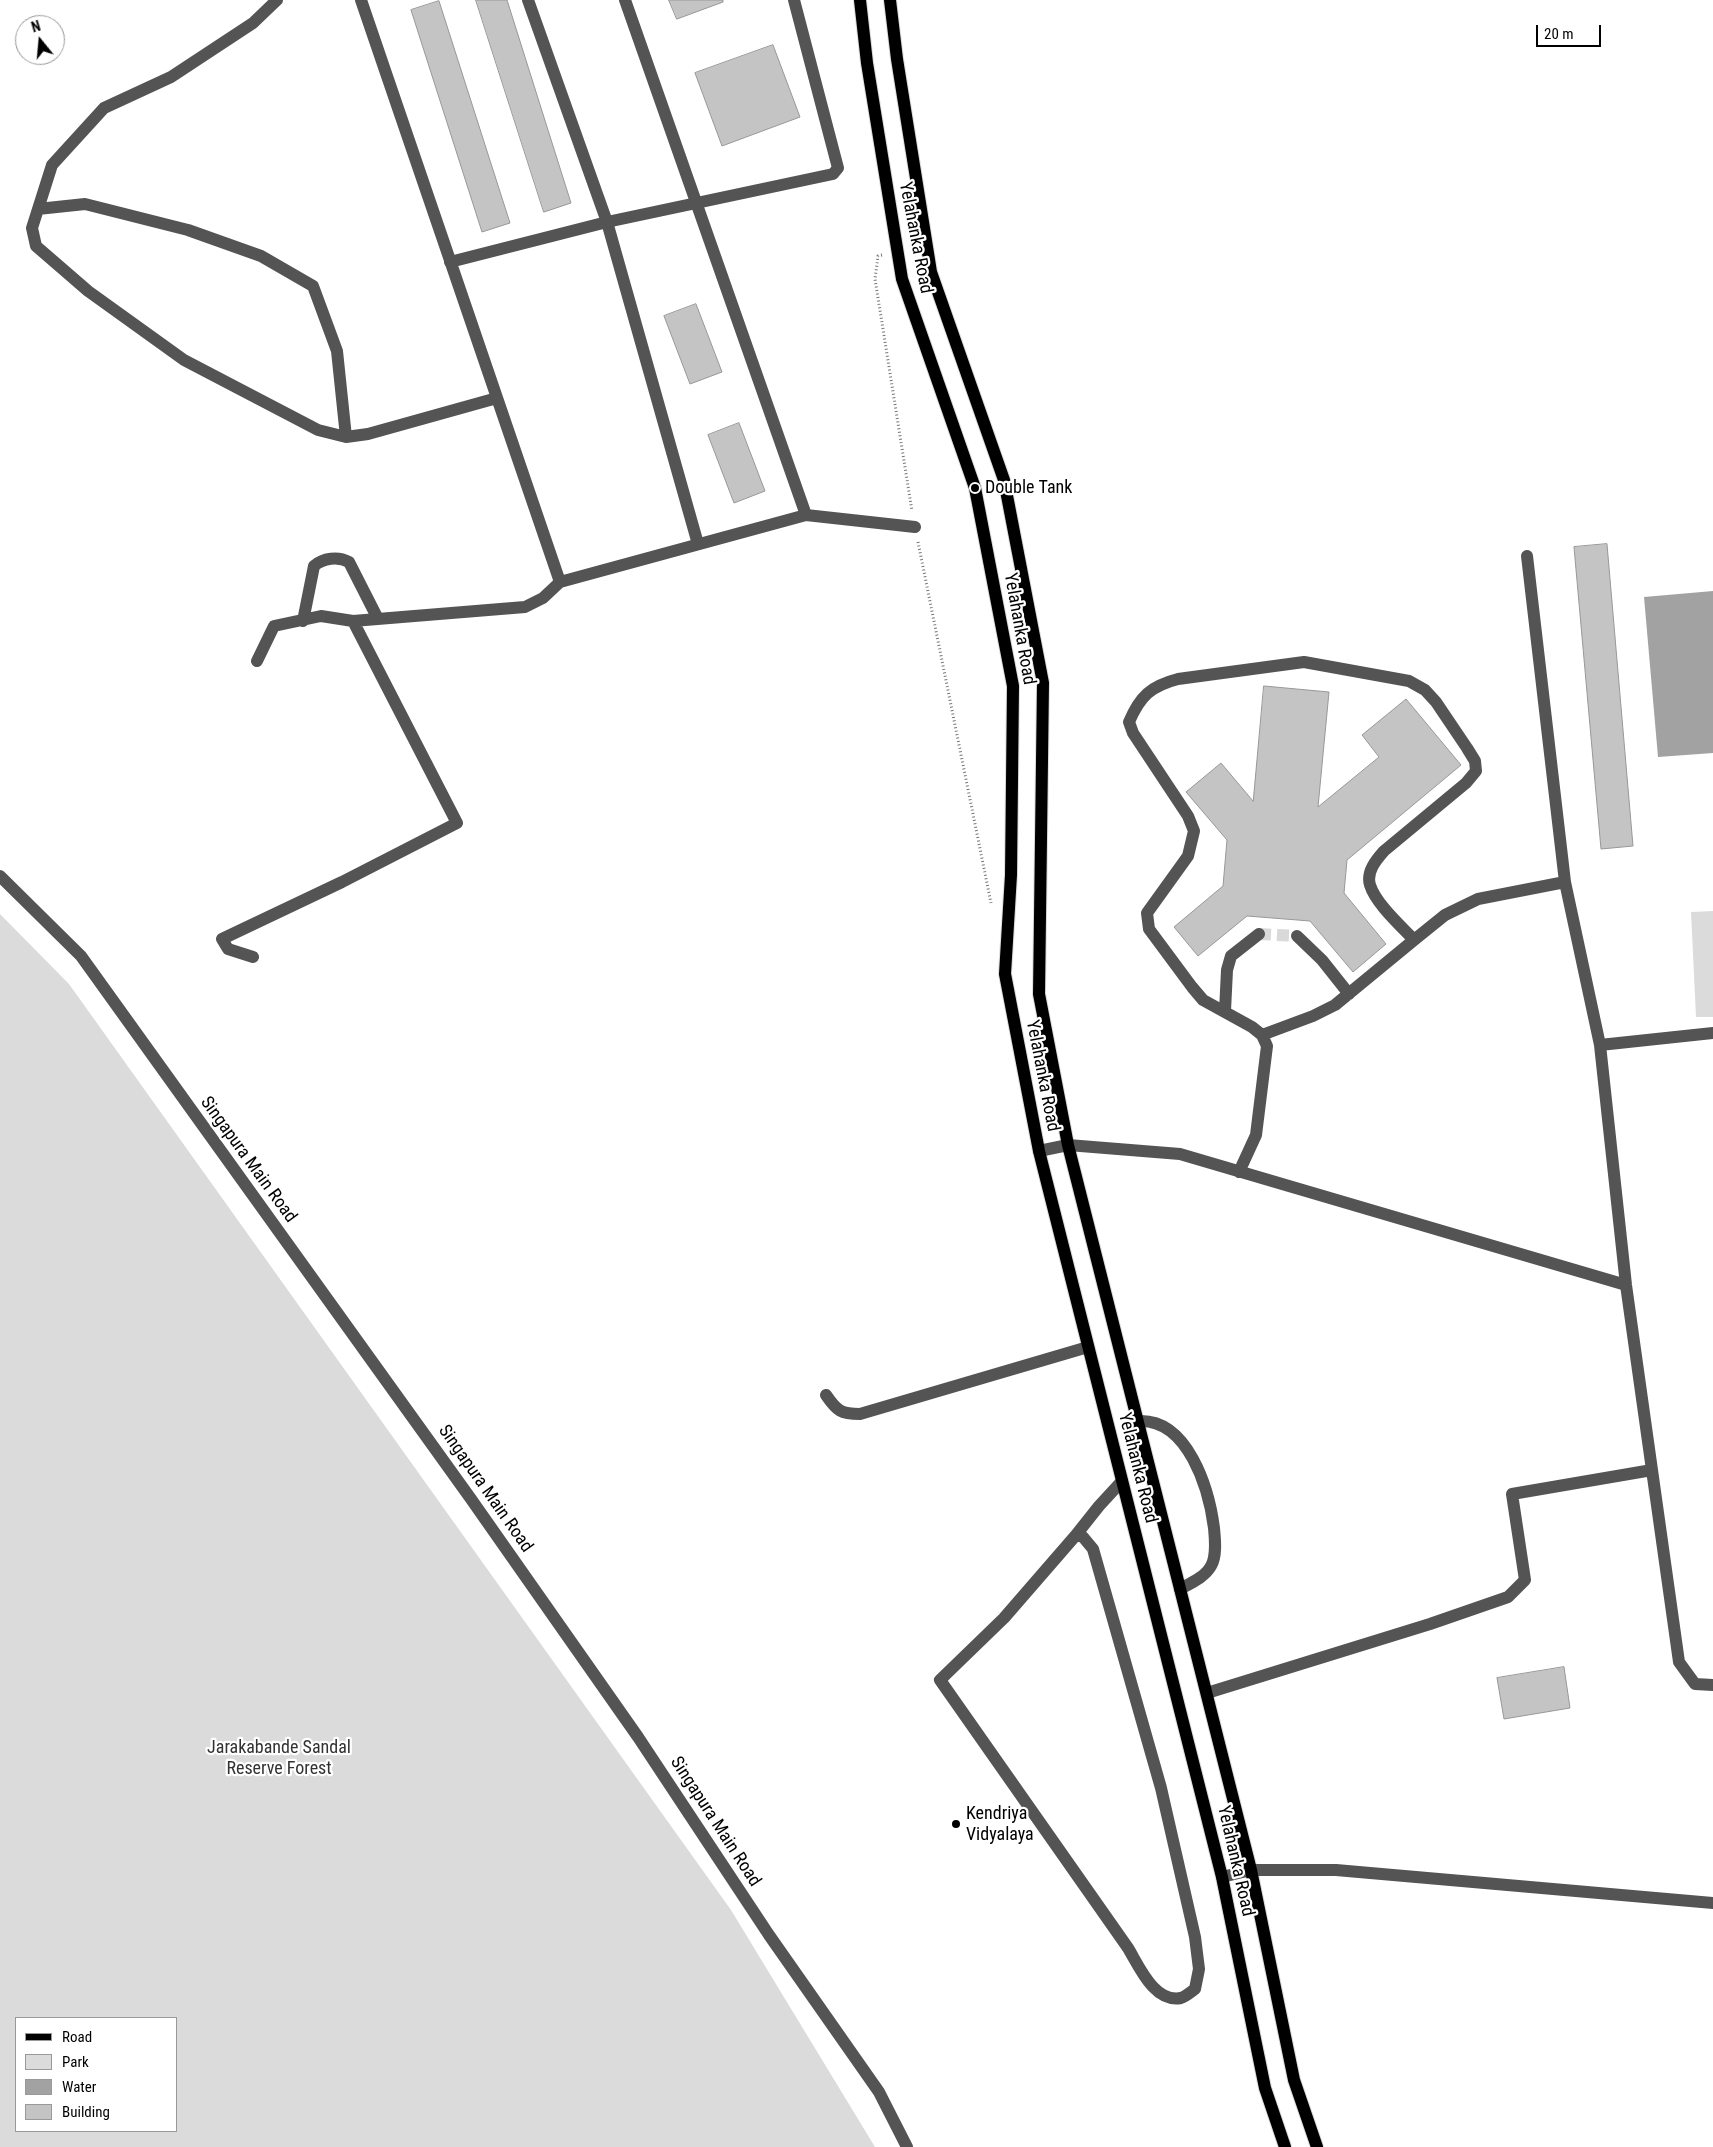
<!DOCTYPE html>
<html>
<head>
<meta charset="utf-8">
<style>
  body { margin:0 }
  #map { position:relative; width:1713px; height:2147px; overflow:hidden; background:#fff; font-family:"Roboto Condensed",sans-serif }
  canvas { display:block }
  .legend { position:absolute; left:15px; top:2017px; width:162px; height:115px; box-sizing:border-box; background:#fff; border:1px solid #999; margin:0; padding:6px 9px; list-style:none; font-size:15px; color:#000 }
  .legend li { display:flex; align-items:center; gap:10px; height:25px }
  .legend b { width:25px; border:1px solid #999 }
  .north { position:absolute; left:15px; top:15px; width:50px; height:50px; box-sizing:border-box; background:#fff; border:1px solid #999; border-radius:50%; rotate:343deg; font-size:14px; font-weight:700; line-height:20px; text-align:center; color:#000 }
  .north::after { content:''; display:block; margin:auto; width:18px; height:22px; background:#000; clip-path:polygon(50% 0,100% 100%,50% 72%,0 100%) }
  .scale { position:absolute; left:1536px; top:25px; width:65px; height:22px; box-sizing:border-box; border:2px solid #000; border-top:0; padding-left:6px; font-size:15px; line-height:18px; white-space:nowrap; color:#000; -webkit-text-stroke:4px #fff; paint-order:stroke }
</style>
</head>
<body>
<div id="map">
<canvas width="1713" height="2147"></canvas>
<ul class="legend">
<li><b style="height:6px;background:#000"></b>Road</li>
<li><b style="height:14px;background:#dbdbdb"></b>Park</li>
<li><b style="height:14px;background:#a2a2a2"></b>Water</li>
<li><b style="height:14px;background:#c4c4c4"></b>Building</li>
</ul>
<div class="north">N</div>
<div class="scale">20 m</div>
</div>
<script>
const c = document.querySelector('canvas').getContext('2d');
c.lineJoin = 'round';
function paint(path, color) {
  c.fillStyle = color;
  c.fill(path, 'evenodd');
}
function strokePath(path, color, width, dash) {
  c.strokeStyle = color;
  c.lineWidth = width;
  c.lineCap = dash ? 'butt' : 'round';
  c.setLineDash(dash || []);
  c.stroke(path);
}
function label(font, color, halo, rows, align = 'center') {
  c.font = font + ' "Roboto Condensed",sans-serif';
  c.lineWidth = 4.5;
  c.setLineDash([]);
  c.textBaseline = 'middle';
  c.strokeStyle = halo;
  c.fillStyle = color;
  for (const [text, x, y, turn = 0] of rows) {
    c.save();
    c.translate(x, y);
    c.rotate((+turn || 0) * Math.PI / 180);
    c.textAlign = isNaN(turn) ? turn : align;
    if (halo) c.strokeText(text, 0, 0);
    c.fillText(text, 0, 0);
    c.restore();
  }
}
const green = new Path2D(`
  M1713,911V1017H1696L1691,912Z
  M0,914L69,984L731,1910L875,2147H0ZM16,2018H176V2131H16Z`);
const water = new Path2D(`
  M1713,591V753L1658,757L1644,597Z`);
const building = new Path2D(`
  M476,0H507L571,203L544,212Z
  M669,0H723V2L677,19Z
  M439,1L510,223L482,232L411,10Z
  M773,45L800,117L722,146L695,73Z
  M696,304L722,372L690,384L664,316Z
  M739,423L765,491L734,503L708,435Z
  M1607,544L1633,846L1601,849L1574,547Z
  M1264,686L1329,692L1318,807L1379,757L1362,735L1406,699L1461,765L1347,860L1344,893L1386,944L1353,972L1310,921L1247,916L1198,956L1174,927L1223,886L1227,840L1186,792L1221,763L1253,801Z
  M1564,1667L1570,1708L1504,1719L1497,1678Z`);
const minorTunnel = new Path2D(`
  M1259,934L1297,936`);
const path = new Path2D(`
  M882,255L878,256L875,279L912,511
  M918,542L991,903`);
const minor = new Path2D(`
  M361,0L560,582
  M528,0L607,222L698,544
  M625,0L806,515
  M38,209L85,204L188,230L261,256L313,286L337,351L346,437L318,430L184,360L88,291L36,246L32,228L52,165L104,108L171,77L253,23L277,0
  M450,262L607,222L833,174L838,168L794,0
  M346,437L368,434L497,398
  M1527,556L1565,882L1600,1045L1626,1285L1679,1662L1695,1684L1713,1685
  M303,621L314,566C323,558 338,556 349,562L378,619
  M257,661L274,626L321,616L353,621
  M0,876L81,956L471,1499L638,1737L769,1935L879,2092L907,2147
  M1297,936L1322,960L1349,994
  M253,957L228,949L222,939L342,882L457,823L353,621L525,607L543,598L560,582L806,515L915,527
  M1225,1011L1227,970L1231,956L1259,934
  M1262,1035L1313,1016L1335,1005L1414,940
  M1600,1045L1713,1033
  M1039,1151L1068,1145L1180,1154L1626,1285
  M1239,1172L1256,1135L1267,1046L1262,1035L1252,1027L1203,1000L1192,987L1149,929L1147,913L1188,856L1194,831L1188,816L1133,733L1129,722C1140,696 1151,686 1178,679L1304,662L1409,681L1425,690L1436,702L1467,748L1475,761L1476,771L1466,783L1384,851C1376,860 1366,872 1370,885C1376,904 1401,926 1414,940L1445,915L1478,899L1565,882
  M826,1395C837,1411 841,1414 860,1414L1088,1347
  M1138,1421C1188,1418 1209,1489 1214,1528C1215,1539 1217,1556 1211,1566C1205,1577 1191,1583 1180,1589
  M1076,1535L1083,1537L1093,1549L1161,1788L1195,1937L1199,1969L1195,1989C1191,1992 1185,1997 1181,1998C1154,2003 1139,1966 1128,1948L940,1680L1004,1618Z
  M1076,1535L1099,1506L1122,1481
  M1207,1693L1430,1624L1508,1597L1525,1580L1512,1494L1652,1470
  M1222,1877L1251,1870H1336L1713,1903`);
const major = new Path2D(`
  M860,0L867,63L902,279L975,488L1013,686L1011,875L1005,974L1039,1151L1222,1877L1265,2088L1285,2147
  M890,0L897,59L931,272L1004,480L1043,683L1039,994L1068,1145L1251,1870L1294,2080L1317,2147`);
const markers = [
  [975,488,5,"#000"],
  [956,1824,5,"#000"]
];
const streetNames = [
  ["Yelahanka Road",915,238,79],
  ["Yelahanka Road",1019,629,80],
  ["Yelahanka Road",1042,1076,79],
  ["Singapura Main Road",248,1160,54],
  ["Yelahanka Road",1137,1468,76],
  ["Singapura Main Road",485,1489,55],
  ["Singapura Main Road",715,1822,57],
  ["Yelahanka Road",1235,1861,77]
];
const poiNames = [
  ["Double Tank",985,488],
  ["Kendriya",966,1814],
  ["Vidyalaya",966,1835]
];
const parkNames = [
  ["Jarakabande Sandal",279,1748],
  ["Reserve Forest",279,1769]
];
paint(green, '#dbdbdb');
paint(water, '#a2a2a2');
paint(building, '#c4c4c4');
strokePath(building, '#989898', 1);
strokePath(minorTunnel, '#d9d9d9', 12, [12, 6]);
strokePath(major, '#dbdbdb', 14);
strokePath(path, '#767676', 3, [1, 2.5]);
strokePath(minor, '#545454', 12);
strokePath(major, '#000', 12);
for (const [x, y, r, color] of markers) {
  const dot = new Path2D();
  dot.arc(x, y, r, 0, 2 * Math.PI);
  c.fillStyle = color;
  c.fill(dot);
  strokePath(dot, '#fff', 2);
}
label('18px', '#000', '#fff', streetNames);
label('18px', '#000', '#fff', poiNames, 'left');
label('18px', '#323232', '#fff', parkNames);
</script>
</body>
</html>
